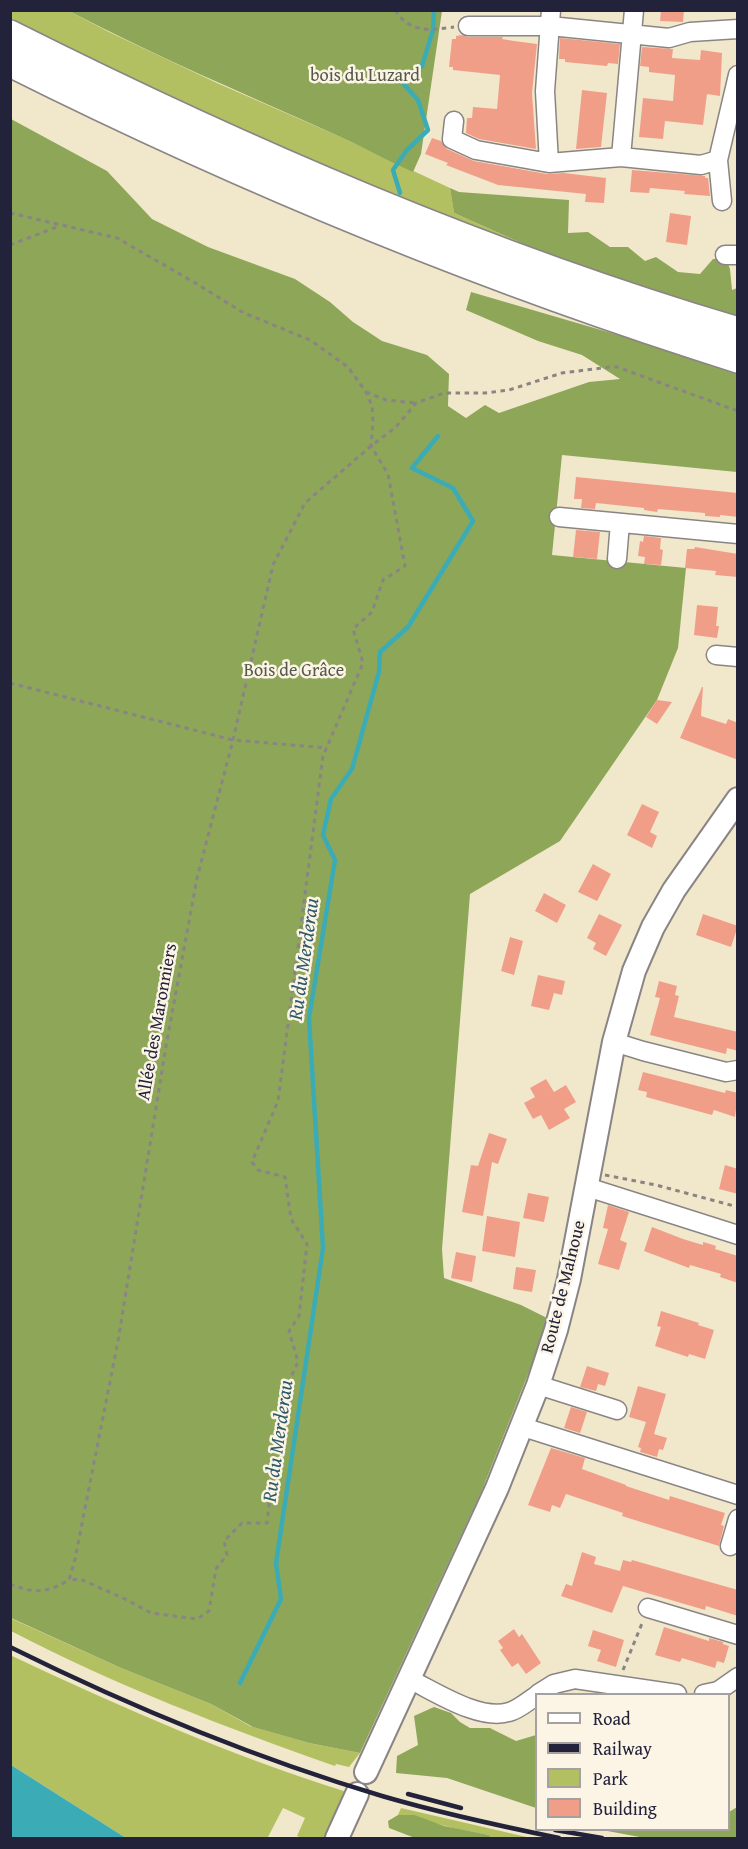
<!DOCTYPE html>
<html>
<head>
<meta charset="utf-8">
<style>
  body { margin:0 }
  #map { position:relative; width:748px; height:1849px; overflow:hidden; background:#f1e8cc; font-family:"Gentium Book Plus",serif }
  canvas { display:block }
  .frame { position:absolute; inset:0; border:12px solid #22223b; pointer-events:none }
  .legend { position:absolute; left:535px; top:1693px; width:195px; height:138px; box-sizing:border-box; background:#fcf5e5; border:2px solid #a5a1a1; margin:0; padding:8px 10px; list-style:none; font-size:18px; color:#22223b }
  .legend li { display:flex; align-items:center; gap:12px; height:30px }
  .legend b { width:30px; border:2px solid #a5a1a1 }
</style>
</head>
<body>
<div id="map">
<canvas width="748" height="1849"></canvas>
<div class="frame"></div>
<ul class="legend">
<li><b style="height:8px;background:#fff"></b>Road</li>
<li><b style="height:8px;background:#22223b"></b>Railway</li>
<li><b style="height:16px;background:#b3c062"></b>Park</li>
<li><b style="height:16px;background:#f19e89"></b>Building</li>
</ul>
</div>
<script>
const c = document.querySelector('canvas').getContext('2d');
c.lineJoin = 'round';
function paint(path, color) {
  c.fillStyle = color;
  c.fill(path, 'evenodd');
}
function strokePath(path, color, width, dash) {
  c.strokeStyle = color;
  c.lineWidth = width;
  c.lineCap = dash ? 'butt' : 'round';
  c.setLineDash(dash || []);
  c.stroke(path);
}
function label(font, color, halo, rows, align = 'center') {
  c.font = font + ' "Gentium Book Plus",serif';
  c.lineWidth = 5;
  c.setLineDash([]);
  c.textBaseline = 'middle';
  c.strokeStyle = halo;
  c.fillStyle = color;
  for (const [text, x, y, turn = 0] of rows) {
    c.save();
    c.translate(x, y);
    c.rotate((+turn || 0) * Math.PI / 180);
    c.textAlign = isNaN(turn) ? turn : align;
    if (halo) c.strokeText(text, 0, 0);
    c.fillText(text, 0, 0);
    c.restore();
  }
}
const green = new Path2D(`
  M10,11H69L109,32L217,83L334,134L450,188L454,213L564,262L453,221L222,124L11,21Z
  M10,1618L121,1668L211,1704L250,1726L309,1743L360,1753L349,1767L336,1764L335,1766C224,1727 115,1685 11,1631Z
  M10,1655C121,1707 233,1757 350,1793L329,1838H302L297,1836L305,1818L283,1808L268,1837L270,1838H126L11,1765Z
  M401,1808L531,1838H492L489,1835L457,1829L430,1822L415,1815H398Z`);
const forest = new Path2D(`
  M69,11H442L421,154L413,172C386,160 361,146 334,134C245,94 155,56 69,11Z
  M11,119L107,171L152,219L208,247L295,279L330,302L353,322L382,341L427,355L449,374L448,406L466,418L485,405L499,413L589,382L620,379L582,355L538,341L466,310L471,292L738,370L737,472L562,455L552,555L686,568L678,648L657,700L560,841L470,894L442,1249L444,1278L521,1305L547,1318L540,1344L482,1490L360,1753L309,1743L253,1727L211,1704L121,1668L11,1618Z
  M450,188L459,192L569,200L568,233L588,232L610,247H628L645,261L656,257L678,272L700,274L713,259H726L730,269L732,290L737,288V316L687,307L564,262L454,213Z
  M434,1707L451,1713L460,1722L470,1728H490L516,1741L536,1735V1808L447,1778L396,1773L397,1756L418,1745L414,1716Z
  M737,1807V1838H645L602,1830H728L729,1812Z
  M398,1815H415L444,1826L489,1835L492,1838H415L389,1828L388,1821Z`);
const water = new Path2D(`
  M10,1765H11L126,1838H11Z`);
const stream = new Path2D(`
  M400,193L393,170L407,150L428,130L418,100L400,80L422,66L433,30L434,10
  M240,1683L281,1599L276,1563L323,1248L309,1018L335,860L323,835L331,799L352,769L379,672L380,652L408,627L473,521L453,488L412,468L438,436`);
const building = new Path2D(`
  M661,10H684L683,22L660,21Z
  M462,35L468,37H503L502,39L514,41L537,44L532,93L536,149L479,139L466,133L467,118H472L473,107L497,109L500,75L453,70V67H449L452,39H456V36Z
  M560,38L620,44L618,64L608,63L607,66L565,62V59H559Z
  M642,47L673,49L672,58L700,60L701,50L722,53L720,96L707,94L703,125L665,121L663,139L639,137L643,98L673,101L675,75L649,72V67L640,66Z
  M582,90L607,93L601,147L576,149Z
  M432,138L441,141L447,149L474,161L547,174L564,173L606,178L604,203L585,202L586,194L498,185L446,165L448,163L425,154Z
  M632,170L705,176V178H708L710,196L684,194L685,191L650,188L649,193L630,192Z
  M670,213L691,216L687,245L666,242Z
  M576,477L738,493V517L720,515V517L705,516V513L658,509L657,512L644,510V508L596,503L595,509L581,508L582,499H574Z
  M576,530L600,532L597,559L573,557Z
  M644,536L661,538L660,549L663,550L661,565L644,564L645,557L638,556L640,541L643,542Z
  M695,547L738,554V577L715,575L716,571L685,568L687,549H694Z
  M697,605L718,607L716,626H719L717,638L694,635Z
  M702,687H703L701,716L726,724L728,719L738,723V760L680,738Z
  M657,700L672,702L657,724L646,717Z
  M642,804L659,812L650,832L657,836L652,848L627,835Z
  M593,864L611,874L597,901L578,892Z
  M544,893L566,905L557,923L535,911Z
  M599,914L622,925L606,956L593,949L596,943L587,938Z
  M703,914L738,926L731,947L696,935Z
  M510,937L523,941L514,975L501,971Z
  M538,975L565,981L562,995L554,993L549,1010L531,1006Z
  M659,981L677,986L675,995L679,996L674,1017L738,1032V1051L727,1048L726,1054L650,1035L660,998L655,997Z
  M643,1072L725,1093L726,1090L738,1093L735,1117L714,1110L712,1115L646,1097L647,1092L638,1090Z
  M546,1079L554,1092L566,1085L576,1102L564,1109L570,1118L549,1130L541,1115L533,1119L524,1103L535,1097L530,1088Z
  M489,1133L507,1139L498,1164L492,1162L483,1216L462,1212L471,1165L478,1166Z
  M725,1165L738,1169V1194L719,1189Z
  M528,1193L549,1197L544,1222L523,1218Z
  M608,1205L629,1212L620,1240L627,1243L619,1270L598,1264L608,1229L603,1228Z
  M487,1216L520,1222L515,1257L482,1251Z
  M652,1227L683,1239L703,1245V1242L710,1244L716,1246L715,1249L738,1256V1283L720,1277L721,1274L690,1265L689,1268L644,1251Z
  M456,1252L476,1256L472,1282L451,1278Z
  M516,1267L536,1270L532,1292L513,1289Z
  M661,1311L699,1323L698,1325L714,1330L705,1359L689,1354L688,1357L655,1346L661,1327L657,1326Z
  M587,1366L609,1373L605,1386L598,1384L596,1391L580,1387Z
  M638,1386L666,1394L654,1434L667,1438L663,1450L659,1449L657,1457L640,1452L641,1448L638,1447L646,1422L629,1417Z
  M571,1407L587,1412L580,1433L564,1428Z
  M551,1448L585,1458L582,1469L626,1485V1486L669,1500L670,1496L725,1513L721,1525L724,1526L719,1546L641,1522L622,1516L623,1513L566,1494L560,1508L552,1505L550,1512L528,1505Z
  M582,1552L596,1557L594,1564L620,1571L623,1560L631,1562L632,1560L738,1590V1616L706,1606L705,1610L623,1586L612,1613L561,1596L566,1584L572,1586Z
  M664,1627L709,1641V1638L723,1642V1644L729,1646L724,1663L717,1661L715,1668L682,1658L680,1662L655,1655Z
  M514,1629L519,1637L522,1634L541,1663L526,1674L518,1663L512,1667L500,1650L503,1648L498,1641Z
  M593,1630L624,1640L616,1667L597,1661L601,1650L588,1646Z`);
const path = new Path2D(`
  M395,10C411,34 429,30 454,27
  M10,213L117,238L192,281L244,313L310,340L348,367L366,392L372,406L373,421L371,446L388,474L405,566L383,580L372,612L353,629L363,663L323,756L278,1101L252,1162L258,1170L285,1177L291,1219L307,1244L299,1316L289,1331L298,1362L282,1396L267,1523H242L224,1541L227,1555L216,1569L209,1611L197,1619L151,1613L125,1599L80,1579L69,1580
  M10,245L59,226
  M366,392L386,400L416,403
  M10,683L233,740L327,748
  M605,1175L656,1185L738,1207
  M10,1584C34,1594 47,1593 69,1580L75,1559L118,1341L166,1046L197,878L233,740L273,565L305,503L371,446L396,427L416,403L444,393H485L509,390L562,373L610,367H617L738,411
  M623,1670L643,1621`);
const minor = new Path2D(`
  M468,26H550L669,38L690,32L738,29
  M454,121L452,139L476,150L549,163L621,157L701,165L718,160
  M621,157L634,10
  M549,163L545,91L551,10
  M722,201L718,160L738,75
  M725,255H738
  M559,517L738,534
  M617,559L620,523
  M716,655L738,657
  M614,1042L643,1051L726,1072L738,1070
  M587,1187L738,1235
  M538,1385L617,1410
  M523,1427L738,1495
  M730,1546L738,1519
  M648,1608L738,1635
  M409,1679C436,1692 479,1721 509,1712C518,1710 528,1701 536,1696
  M538,1694L554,1684L575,1679L677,1694
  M704,1694L718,1691L738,1677`);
const major = new Path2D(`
  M366,1772L497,1488L538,1385L556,1330L569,1279L614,1042L634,971L653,927L674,890L738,799
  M337,1838L357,1794`);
const highway = new Path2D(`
  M10,34C245,152 486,256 738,331
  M10,63C246,181 486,280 738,359`);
const rail = new Path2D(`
  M10,1647C129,1706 255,1758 382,1796C440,1813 500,1826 559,1838
  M408,1794L461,1808
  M555,1830L602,1838`);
const parkNames = [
  ["bois du Luzard",365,76],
  ["Bois de Grâce",294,671]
];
const streetNames = [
  ["Allée des Maronniers",158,1022,-80],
  ["Route de Malnoue",564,1287,-76]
];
const waterNames = [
  ["Ru du Merderau",305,959,-82],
  ["Ru du Merderau",279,1441,-82]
];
paint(green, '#b3c062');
paint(forest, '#8ea658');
paint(water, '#3bacb6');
strokePath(stream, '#3bacb6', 4.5);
paint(building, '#f19e89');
strokePath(minor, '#8a8584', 21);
strokePath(major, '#8a8584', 26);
strokePath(highway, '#8a8584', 30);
strokePath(path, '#8a8584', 3, [4.5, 4.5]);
strokePath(minor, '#fff', 18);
strokePath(major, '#fff', 22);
strokePath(highway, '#fff', 27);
strokePath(rail, '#22223b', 4.5);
label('18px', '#555949', '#fcf5e5', parkNames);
label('18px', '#22223b', '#fcf5e5', streetNames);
label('italic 20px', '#2c596c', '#fcf5e5', waterNames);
</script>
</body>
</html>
